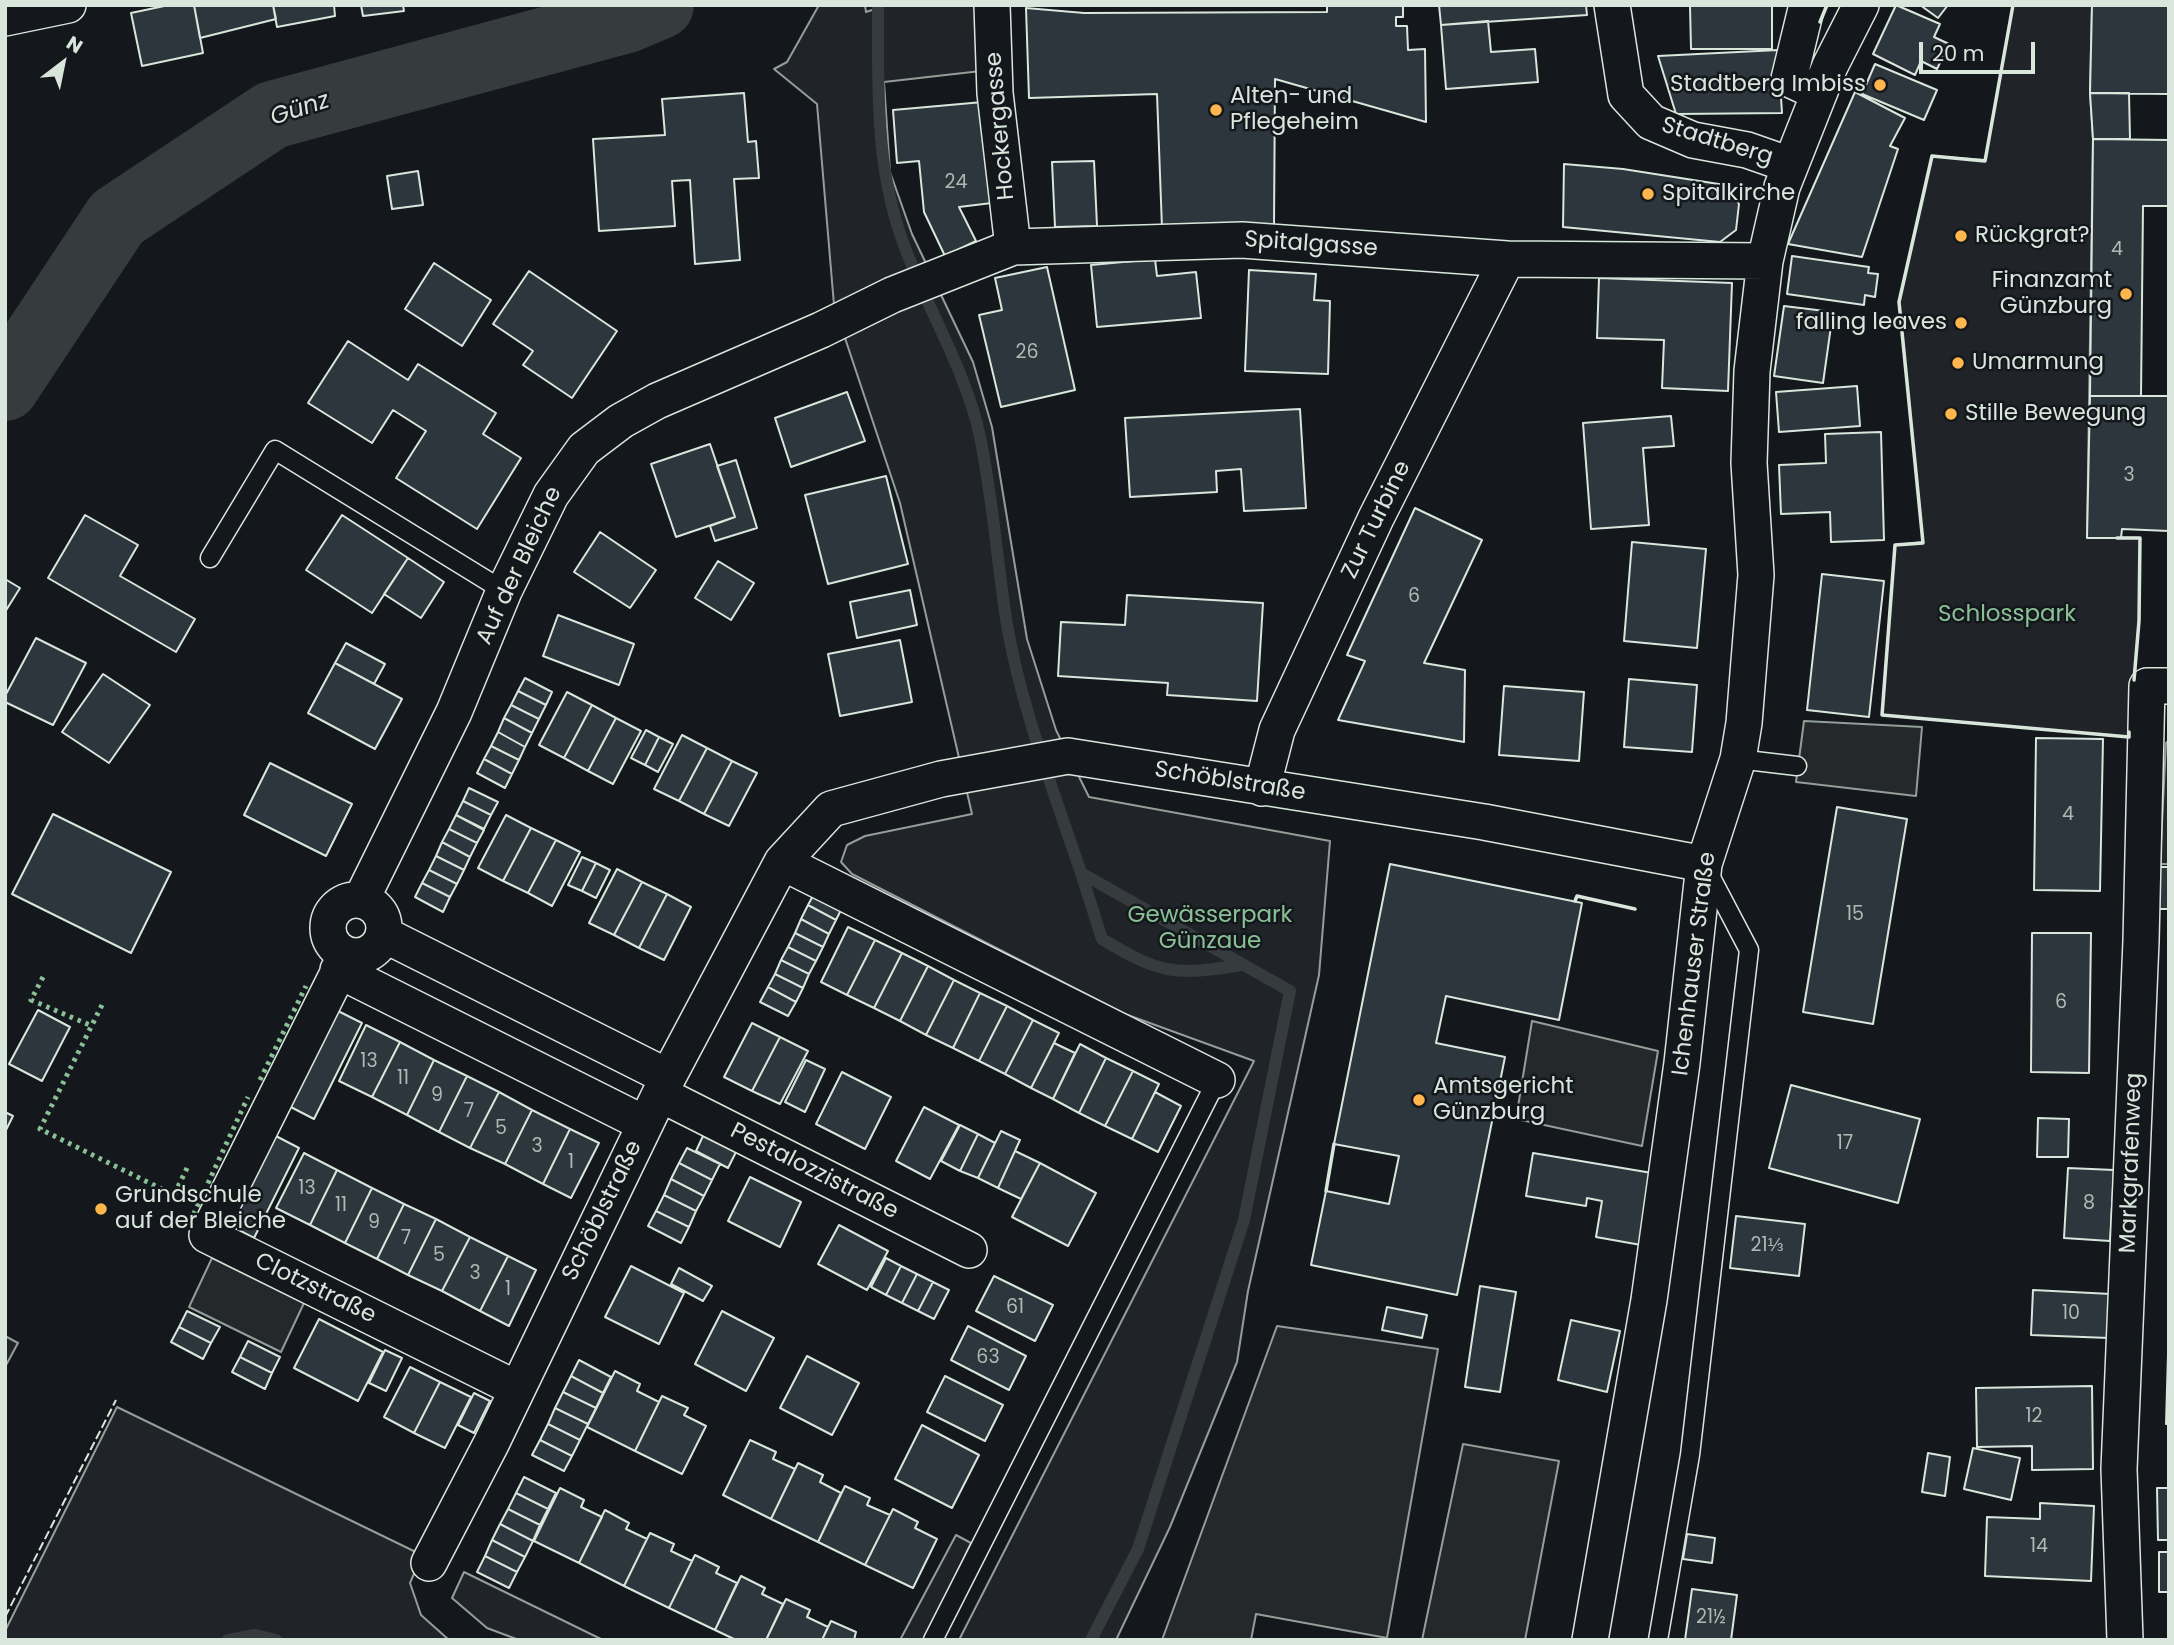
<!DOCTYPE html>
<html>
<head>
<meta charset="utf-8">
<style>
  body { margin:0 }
  #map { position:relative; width:2174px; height:1645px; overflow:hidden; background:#14181c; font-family:Poppins,sans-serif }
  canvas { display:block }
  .frame { position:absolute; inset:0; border:7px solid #d8e6dc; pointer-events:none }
  .north { position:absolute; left:28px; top:28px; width:70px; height:70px; -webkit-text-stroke:5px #14181c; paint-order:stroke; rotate:32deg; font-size:19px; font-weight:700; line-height:28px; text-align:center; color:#d8e6dc }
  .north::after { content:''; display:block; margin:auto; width:24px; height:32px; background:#d8e6dc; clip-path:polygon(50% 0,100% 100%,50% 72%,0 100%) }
  .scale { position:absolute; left:1919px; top:42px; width:116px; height:32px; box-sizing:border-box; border:4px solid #d8e6dc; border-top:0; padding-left:9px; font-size:21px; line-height:24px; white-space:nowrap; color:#d8e6dc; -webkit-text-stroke:5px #14181c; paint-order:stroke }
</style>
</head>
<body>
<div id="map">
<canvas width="2174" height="1645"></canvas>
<div class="frame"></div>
<div class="north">N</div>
<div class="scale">20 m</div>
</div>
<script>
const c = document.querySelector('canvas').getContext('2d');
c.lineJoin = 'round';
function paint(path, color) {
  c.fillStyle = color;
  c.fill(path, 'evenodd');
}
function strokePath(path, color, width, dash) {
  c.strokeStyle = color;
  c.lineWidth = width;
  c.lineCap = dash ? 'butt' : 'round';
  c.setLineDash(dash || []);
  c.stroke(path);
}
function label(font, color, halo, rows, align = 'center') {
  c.font = font + ' Poppins,sans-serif';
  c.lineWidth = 5;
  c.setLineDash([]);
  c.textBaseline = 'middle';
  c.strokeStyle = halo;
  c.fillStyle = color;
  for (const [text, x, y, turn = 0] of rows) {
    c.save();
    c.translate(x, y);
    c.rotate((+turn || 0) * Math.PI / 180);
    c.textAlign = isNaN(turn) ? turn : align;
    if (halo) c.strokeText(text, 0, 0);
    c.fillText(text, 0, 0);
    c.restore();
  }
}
const green = new Path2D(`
  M819,5H865L866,12L887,5H981V71L884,82L890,172L912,234L973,362L992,427L1027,639L1056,730L1089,797L1330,841L1319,975L1248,1291L1237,1362L1170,1527L1116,1640H959L1254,1061L1125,1014L852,874L841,862L847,845L865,836L972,814L900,503L834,305L817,104L774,69L787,62Z
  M2013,5H2092L2090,93L2093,139L2087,537L2140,538L2139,621L2129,737L1882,715L1895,545L1923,542L1899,302L1932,156L1985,160Z
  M5,1336L18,1343L5,1367Z
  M117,1407L422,1555L410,1583L421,1615L449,1640H5V1631Z
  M956,1535L971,1543L925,1640H900Z
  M464,1572L603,1640H519L487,1628L452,1598Z`);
const parking = new Path2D(`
  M1804,721L1922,727L1916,796L1796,782Z
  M2169,740V864H2160L2166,743Z
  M1532,1021L1658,1051L1642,1146L1516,1119Z
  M212,1258L304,1303L281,1352L189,1307Z
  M1277,1326L1438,1349L1387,1638L1256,1614L1251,1640H1162Z
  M1463,1444L1559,1461L1525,1640H1422Z`);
const stream = new Path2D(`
  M878,5C878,87 875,168 904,245C927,309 966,370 980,437C993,499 997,563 1007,625C1022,710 1054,792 1081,873L1290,991L1244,1220L1138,1549L1091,1640
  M1081,873L1102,939C1160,974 1175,976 1241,965
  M228,1640L255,1635L276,1640`);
const river = new Path2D(`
  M5,387L117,218L272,115L627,19L660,5`);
const building = new Path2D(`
  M169,5H194L203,53L142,66L131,13Z
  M194,5H273L276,19L200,38Z
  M273,5H334L335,16L277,27Z
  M361,5H403L404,11L363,16Z
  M1327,5H1403V17H1396V26H1407L1408,50L1425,49L1426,122L1275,79L1274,225L1162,228L1157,94L1029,98L1026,8L1084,13L1327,12Z
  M1439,5H1586L1587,15L1441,25Z
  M1772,5V49H1691L1690,6L1646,5Z
  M1896,5L1940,24L1934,37L1949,44L1937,69L1921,61L1915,75L1873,54Z
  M1920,5H1948L1938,18Z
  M2092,5H2169V94L2090,93Z
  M1488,21L1491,52L1535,49L1538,82L1446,89L1441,25Z
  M1778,50L1782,113L1676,114L1658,56Z
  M1875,64L1937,90L1924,120L1862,94Z
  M1855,92L1905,118L1890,146L1898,149L1862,257L1788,244Z
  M744,93L748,142L756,141L759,178L734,179L740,260L695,264L690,180L672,181L675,226L599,231L593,139L665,135L662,99Z
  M2090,93H2129L2130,139H2093Z
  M983,102L992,203L959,207L976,241L945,256L924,212L919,161L897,163L893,110Z
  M2093,139L2169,140V206H2143L2141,396H2090Z
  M1094,161L1097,226L1055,227L1052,162Z
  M1564,164L1623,169L1725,185L1739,204L1736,230L1720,242L1563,227Z
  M418,171L423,205L392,209L387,176Z
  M1792,256L1869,267L1868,273L1878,274L1875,297L1865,295L1864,305L1787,294Z
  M1155,259L1157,276L1196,272L1201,318L1097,327L1091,265Z
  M434,263L491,300L462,346L405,309Z
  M1047,267L1075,390L1001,407L979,315L1002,310L995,278Z
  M1249,270L1316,274L1314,300L1330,301L1328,374L1245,371Z
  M529,271L617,331L572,398L523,365L533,351L493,324Z
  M1599,278L1732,283L1728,391L1662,388L1664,340L1597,338Z
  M1784,306L1833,312L1823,383L1774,376Z
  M348,341L408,380L418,364L496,413L483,434L521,458L477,529L396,478L426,431L393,410L372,443L308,403Z
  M1857,386L1860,426L1779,432L1776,392Z
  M847,392L865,441L791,467L775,418Z
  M2090,396H2169V531L2122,529L2121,538H2087Z
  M1300,409L1306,508L1244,511L1241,469L1216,471L1217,492L1130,497L1125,418Z
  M1671,416L1674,446L1643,448L1649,525L1591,529L1583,423Z
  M1881,432L1884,540L1831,542L1830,512L1781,514L1779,465L1826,463L1825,434Z
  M710,444L735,517L676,537L651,464Z
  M736,460L757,528L715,541L710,526L735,517L717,466Z
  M886,476L908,564L828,584L805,495Z
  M1415,508L1482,540L1424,663L1465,670L1464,742L1338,720L1365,661L1347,655Z
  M85,515L138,545L120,576L195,619L176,652L48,578Z
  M342,515L408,558L372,613L306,570Z
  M600,532L656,570L630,608L574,572Z
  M1632,542L1706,549L1697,648L1624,641Z
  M408,558L444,582L421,618L384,594Z
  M718,561L754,583L731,620L695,598Z
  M1822,574L1884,581L1869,717L1807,710Z
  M5,579L20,588L5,612Z
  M910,590L917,625L857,638L850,602Z
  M1127,595L1263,603L1257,701L1167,695L1168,683L1058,676L1061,622L1125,625Z
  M558,615L634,644L619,685L543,656Z
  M36,638L86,663L53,725L5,702V696Z
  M900,640L912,702L840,716L828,654Z
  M346,643L385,664L374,684L335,663Z
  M335,663L402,699L375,749L308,713Z
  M103,674L150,705L109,763L62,732Z
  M525,678L552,692L546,705L518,691Z
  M1629,679L1697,685L1692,752L1624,747Z
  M1504,686L1584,692L1579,761L1499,755Z
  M518,691L546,705L539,719L511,705Z
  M567,692L592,705L564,758L539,745Z
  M511,705L539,719L532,733L504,718Z
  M592,705L616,718L588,771L564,758Z
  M504,718L532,733L525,747L498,732Z
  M616,718L641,731L613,784L588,771Z
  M646,730L659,737L645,765L631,758Z
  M498,732L525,747L519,760L491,746Z
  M682,735L707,748L679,801L654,789Z
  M659,737L673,744L658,772L645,765Z
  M2036,738L2103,739L2100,891L2034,890Z
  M491,746L519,760L512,774L484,759Z
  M707,748L732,761L704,814L679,801Z
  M484,759L512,774L505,788L477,773Z
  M732,761L757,773L729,826L704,814Z
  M270,763L352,804L326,856L244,815Z
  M469,788L498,802L491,815L463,801Z
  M463,801L491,815L484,829L456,815Z
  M1837,807L1907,819L1873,1024L1803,1012Z
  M53,814L171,872L131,953L12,894Z
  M456,815L484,830L477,843L449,829Z
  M506,815L531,828L503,881L478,868Z
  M531,828L556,840L528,893L503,881Z
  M449,829L477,843L470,857L442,842Z
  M556,840L580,852L552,906L528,893Z
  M442,842L470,857L464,870L436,856Z
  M436,856L464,870L457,884L429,870Z
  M582,857L596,863L582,891L568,885Z
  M596,863L610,870L596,898L582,891Z
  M1390,864L1582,903L1559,1020L1446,996L1436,1043L1505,1057L1457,1295L1311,1265L1326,1191L1389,1204L1399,1156L1334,1144Z
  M2157,867H2169V909H2158Z
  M617,869L642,882L614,935L589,923Z
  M429,870L457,884L450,897L422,883Z
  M642,882L667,894L639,948L614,935Z
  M422,883L450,897L443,912L415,897Z
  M815,892L843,906L836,920L808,905Z
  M667,894L691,907L664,960L639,948Z
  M808,905L836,920L829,934L801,919Z
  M801,919L829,934L823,947L795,933Z
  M848,927L875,940L847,995L821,982Z
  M795,933L823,947L816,961L788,947Z
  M2032,933H2091L2089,1073L2031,1072Z
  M875,940L902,953L874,1008L847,995Z
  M788,947L816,961L809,974L781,960Z
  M902,953L928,966L900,1021L874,1008Z
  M781,960L809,974L803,988L775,974Z
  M928,966L954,980L926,1035L900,1021Z
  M775,974L803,988L796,1002L768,987Z
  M954,980L980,993L953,1048L926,1035Z
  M768,987L796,1002L788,1016L760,1002Z
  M980,993L1007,1006L979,1061L953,1048Z
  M1007,1006L1033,1020L1005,1074L979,1061Z
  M332,1008L362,1023L314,1119L283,1103Z
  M38,1010L70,1027L42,1081L9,1064Z
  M1033,1020L1059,1033L1031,1088L1005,1074Z
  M752,1023L780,1037L752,1091L724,1077Z
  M366,1025L400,1042L372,1097L339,1081Z
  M780,1037L808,1051L780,1104L752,1091Z
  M400,1042L434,1060L407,1115L372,1097Z
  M1054,1043L1075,1053L1053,1099L1031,1088Z
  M1080,1044L1106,1058L1079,1113L1053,1099Z
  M1106,1058L1133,1071L1105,1126L1079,1113Z
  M434,1060L467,1076L439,1132L407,1115Z
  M806,1060L825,1069L805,1112L785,1102Z
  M1133,1071L1159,1084L1132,1139L1105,1126Z
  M842,1072L891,1097L865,1149L816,1124Z
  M467,1076L499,1092L470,1148L439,1132Z
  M1791,1085L1920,1119L1898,1203L1769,1168Z
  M499,1092L532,1110L505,1164L470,1148Z
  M1155,1092L1181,1106L1158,1152L1132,1139Z
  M924,1107L959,1125L930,1179L896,1161Z
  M532,1110L570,1129L543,1184L505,1164Z
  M5,1112L13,1116L5,1132Z
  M2038,1118L2069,1119L2068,1157H2037Z
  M960,1125L978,1134L960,1171L941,1161Z
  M570,1129L599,1143L571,1198L543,1184Z
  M1001,1131L1020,1140L998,1188L978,1178Z
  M272,1134L299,1148L254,1238L227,1224Z
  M978,1134L995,1143L978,1178L960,1171Z
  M703,1136L736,1152L728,1168L696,1151Z
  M687,1148L720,1164L712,1180L679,1163Z
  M1015,1151L1040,1163L1021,1199L998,1188Z
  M304,1153L337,1170L310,1225L276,1208Z
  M1533,1153L1652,1173L1641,1245L1596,1237L1602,1201L1587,1198L1586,1206L1526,1196Z
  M679,1163L712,1180L704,1196L671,1179Z
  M1040,1163L1096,1193L1068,1246L1012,1217Z
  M2068,1168L2114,1170L2110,1241L2064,1238Z
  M337,1170L372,1188L345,1243L310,1225Z
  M750,1177L801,1202L780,1247L728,1221Z
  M671,1179L704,1196L696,1211L664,1195Z
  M372,1188L404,1204L377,1259L345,1243Z
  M664,1195L696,1211L689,1227L656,1211Z
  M404,1204L436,1219L408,1275L377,1259Z
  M656,1211L689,1227L681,1243L648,1226Z
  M1736,1216L1805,1224L1799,1276L1730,1268Z
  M436,1219L470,1237L442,1291L408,1275Z
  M839,1225L888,1251L867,1290L818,1264Z
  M470,1237L508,1256L480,1311L442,1291Z
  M508,1256L536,1270L509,1326L480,1311Z
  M886,1258L901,1266L886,1295L871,1287Z
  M631,1266L684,1293L659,1344L605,1317Z
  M901,1266L917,1274L902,1303L886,1295Z
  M679,1268L712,1286L703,1301L671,1284Z
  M917,1274L933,1282L918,1311L902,1303Z
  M994,1276L1053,1305L1035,1341L976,1311Z
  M933,1282L949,1290L934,1319L918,1311Z
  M1480,1286L1516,1292L1500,1392L1465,1387Z
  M2033,1290L2111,1294L2109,1338L2031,1335Z
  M1387,1307L1427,1315L1422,1338L1382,1330Z
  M187,1311L220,1327L211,1343L179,1327Z
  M722,1311L774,1338L746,1391L695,1364Z
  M319,1319L383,1352L358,1401L294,1368Z
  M1571,1320L1620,1331L1607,1392L1558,1380Z
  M968,1326L1026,1356L1009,1390L951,1360Z
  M179,1327L211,1343L203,1359L171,1342Z
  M248,1341L280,1357L272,1373L240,1357Z
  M385,1350L402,1358L386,1391L369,1383Z
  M2168,1354H2169V1424H2166Z
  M807,1356L859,1383L832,1435L780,1408Z
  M240,1357L272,1373L265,1389L232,1372Z
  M579,1360L611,1377L603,1393L571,1376Z
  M410,1367L440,1382L414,1433L384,1417Z
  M615,1371L640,1384L637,1391L659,1402L635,1451L587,1427Z
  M571,1376L603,1393L596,1408L563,1392Z
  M945,1376L1003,1405L985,1441L927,1412Z
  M440,1382L471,1397L445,1448L414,1433Z
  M2092,1386L2093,1469L2032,1470V1446L1977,1447L1976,1388Z
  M563,1392L596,1408L588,1424L555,1408Z
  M474,1393L490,1401L474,1433L458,1425Z
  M662,1396L688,1408L684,1415L706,1426L682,1474L635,1451Z
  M555,1408L588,1424L580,1440L548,1424Z
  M548,1424L580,1440L572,1456L540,1440Z
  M922,1425L979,1455L952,1508L895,1479Z
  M540,1440L572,1456L564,1471L532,1455Z
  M750,1440L776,1452L773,1459L795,1469L771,1519L723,1495Z
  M1973,1448L2020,1458L2011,1500L1964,1489Z
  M1928,1453L1950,1457L1945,1496L1922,1492Z
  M798,1463L823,1475L820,1482L841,1493L818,1542L771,1519Z
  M524,1477L556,1493L548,1509L516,1493Z
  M845,1486L870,1498L867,1505L890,1515L865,1565L818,1542Z
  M560,1488L584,1500L581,1507L602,1517L579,1563L534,1541Z
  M2157,1488H2169V1540H2158Z
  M516,1493L548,1509L540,1525L508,1509Z
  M2040,1503L2094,1506L2091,1581L1985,1576L1987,1517L2040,1519Z
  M508,1509L540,1525L533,1541L500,1524Z
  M893,1509L918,1522L915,1528L937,1539L913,1588L865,1565Z
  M605,1510L629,1523L626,1529L647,1539L624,1586L579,1563Z
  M500,1524L533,1541L525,1557L492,1540Z
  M650,1533L674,1544L671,1551L692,1561L669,1608L624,1586Z
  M1687,1534L1715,1538L1712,1563L1683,1559Z
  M492,1540L525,1557L517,1572L485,1556Z
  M2159,1552H2169V1592H2159Z
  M695,1555L719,1567L716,1573L737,1583L715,1630L669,1608Z
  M485,1556L517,1572L509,1588L477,1572Z
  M741,1576L765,1588L762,1594L783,1604L766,1640H736L715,1630Z
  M1692,1589L1737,1595L1731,1640H1685Z
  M786,1599L810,1610L807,1617L828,1627L822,1640H766Z
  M831,1621L856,1632L854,1640H822Z`);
const lane = new Path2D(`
  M210,558L275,450L504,591
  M1738,759L1797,766
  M933,1640L1217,1080
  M1658,1640L1690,1455L1749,950L1708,872`);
const street = new Path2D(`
  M992,5L995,93L1013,247
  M1612,5L1626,95L1651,122L1693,140L1747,150L1790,165
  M1807,5L1789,79L1819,93
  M5,18L68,5
  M1262,788L1277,730L1376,518L1507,259
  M782,862L1217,1080
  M361,900L454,712L504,591L551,495L584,449L621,421L657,401L821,330L892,295L1013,247L1242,240L1507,259L1765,261
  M328 928a28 28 0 1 1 56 0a28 28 0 1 1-56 0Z
  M383,934L668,1077
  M347,955L207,1235L517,1389
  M338,970L645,1124
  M660,1094L969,1250
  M429,1563L491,1444L668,1077L782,862L831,809L941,779L1068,756L1484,822L1704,864
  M1590,1640L1649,1300L1682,1063L1704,864L1738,759L1744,723L1756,575L1749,463L1752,371L1765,261L1782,187L1830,66L1861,5
  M2125,1640L2119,1469L2141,941L2147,686H2169`);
const hedge = new Path2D(`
  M43,977L31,1000L92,1026
  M102,1005L40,1129L174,1195L188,1166
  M260,1080L306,986
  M190,1222L248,1097`);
const fence = new Path2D(`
  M5,1617L116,1400`);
const wall = new Path2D(`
  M2013,5L1985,161L1932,156L1899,302L1923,543L1895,545L1882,715L2129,737V732
  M1820,22L1827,5
  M2117,538H2140L2139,621L2134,680
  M1575,901L1577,896L1635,909
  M1326,1191L1334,1144`);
const markers = [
  [1880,85,7,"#ffb74d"],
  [1216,110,7,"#ffb74d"],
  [1648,194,7,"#ffb74d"],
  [1961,236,7,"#ffb74d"],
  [2126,294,7,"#ffb74d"],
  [1961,323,7,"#ffb74d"],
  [1958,363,7,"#ffb74d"],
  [1951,414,7,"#ffb74d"],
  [1419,1100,7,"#ffb74d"],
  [101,1209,7,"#ffb74d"]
];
const numberNames = [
  ["24",956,183],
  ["4",2117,250],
  ["26",1027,353],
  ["3",2129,476],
  ["6",1414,597],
  ["4",2068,815],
  ["15",1855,915],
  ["6",2061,1003],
  ["13",369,1062],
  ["11",403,1079],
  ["9",437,1096],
  ["7",469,1112],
  ["5",501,1129],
  ["17",1845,1144],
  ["3",537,1147],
  ["1",571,1163],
  ["13",307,1189],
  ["8",2089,1204],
  ["11",341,1206],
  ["9",374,1223],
  ["7",406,1239],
  ["21⅓",1767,1246],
  ["5",439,1256],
  ["3",475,1274],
  ["1",508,1290],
  ["61",1015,1308],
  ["10",2071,1314],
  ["63",988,1358],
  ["12",2034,1417],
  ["14",2039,1547],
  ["21½",1711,1618]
];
const poiNames = [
  ["Stadtberg Imbiss",1866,85,"right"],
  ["Alten- und",1230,97],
  ["Pflegeheim",1230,123],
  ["Spitalkirche",1662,194],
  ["Rückgrat?",1975,236],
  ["Finanzamt",2112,281,"right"],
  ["Günzburg",2112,307,"right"],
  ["falling leaves",1947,323,"right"],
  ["Umarmung",1972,363],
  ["Stille Bewegung",1965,414],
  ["Amtsgericht",1433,1087],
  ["Günzburg",1433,1113],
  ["Grundschule",115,1196],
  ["auf der Bleiche",115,1222]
];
const streetNames = [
  ["Hockergasse",1001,126,-95],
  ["Stadtberg",1717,142,17],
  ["Spitalgasse",1311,245,4],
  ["Zur Turbine",1377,520,-64],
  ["Auf der Bleiche",520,566,-65],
  ["Schöblstraße",1230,782,9],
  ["Ichenhauser Straße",1695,964,-83],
  ["Markgrafenweg",2132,1163,-88],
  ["Pestalozzistraße",814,1172,27],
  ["Schöblstraße",603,1211,-64],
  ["Clotzstraße",315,1289,26]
];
const parkNames = [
  ["Schlosspark",2007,615],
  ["Gewässerpark",1210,916],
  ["Günzaue",1210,942]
];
const waterNames = [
  ["Günz",300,110,-18]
];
paint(green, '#202428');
strokePath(green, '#939e99', 2);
paint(parking, '#24282b');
strokePath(parking, '#939e99', 2);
strokePath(stream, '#363b3e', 12);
strokePath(river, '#363b3e', 68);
paint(building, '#2c363c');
strokePath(building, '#d8e6dc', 2);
strokePath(lane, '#d8e6dc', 21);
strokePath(street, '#d8e6dc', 38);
strokePath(lane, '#14181c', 18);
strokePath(street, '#14181c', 35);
strokePath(hedge, '#8ac095', 5, [3.5, 5]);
strokePath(fence, '#d8e6dc', 2, [9, 3.5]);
strokePath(wall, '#d8e6dc', 3.5);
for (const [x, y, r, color] of markers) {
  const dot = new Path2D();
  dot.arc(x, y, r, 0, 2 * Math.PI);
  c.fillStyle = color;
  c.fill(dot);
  strokePath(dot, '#14181c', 2.5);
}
label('19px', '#adbab4', null, numberNames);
label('23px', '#d8e6dc', '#14181c', poiNames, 'left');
label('23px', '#d8e6dc', '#14181c', streetNames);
label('23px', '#8ac095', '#14181c', parkNames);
label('italic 24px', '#d8e6dc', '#14181c', waterNames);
</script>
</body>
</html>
